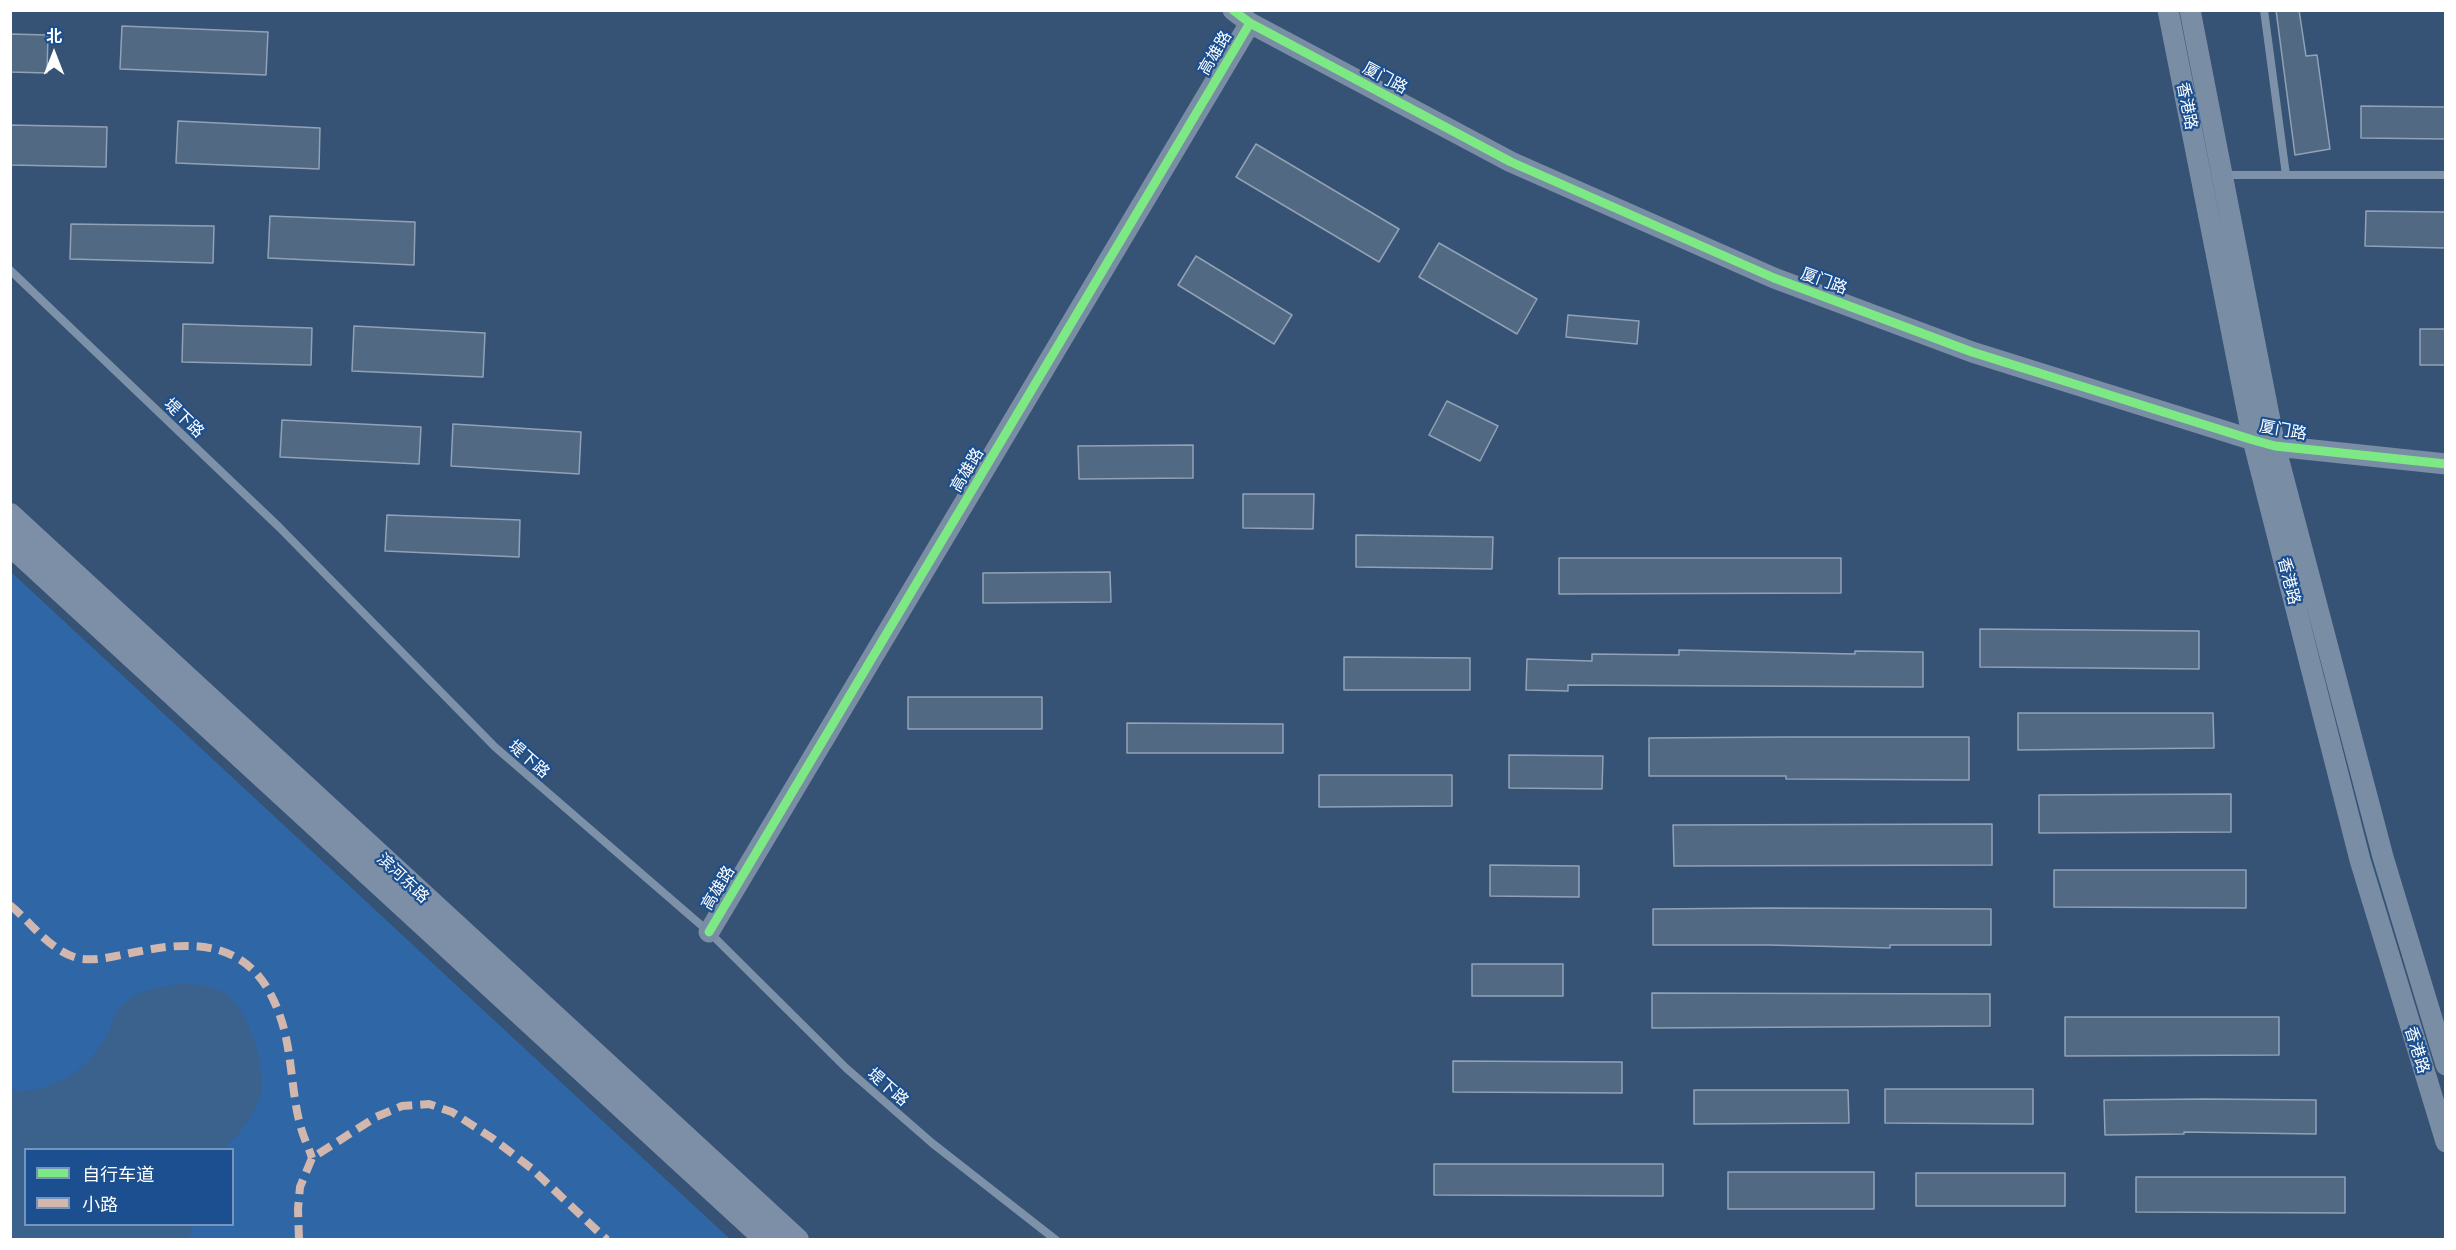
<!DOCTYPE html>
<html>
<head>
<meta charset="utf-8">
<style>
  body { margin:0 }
  #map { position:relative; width:2456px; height:1250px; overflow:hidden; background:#365274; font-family:Lato,"Noto Sans SC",sans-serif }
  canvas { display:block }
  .frame { position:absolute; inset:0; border:12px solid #fff; pointer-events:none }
  .legend { position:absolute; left:24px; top:1148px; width:210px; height:78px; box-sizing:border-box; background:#1b4f8f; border:2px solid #7695bc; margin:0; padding:8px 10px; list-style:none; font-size:18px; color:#fff }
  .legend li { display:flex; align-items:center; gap:12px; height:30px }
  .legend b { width:30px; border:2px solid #7695bc }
  .north { position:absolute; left:24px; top:24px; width:60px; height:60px; -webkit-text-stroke:4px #1b4f8f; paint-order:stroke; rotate:0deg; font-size:16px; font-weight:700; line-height:24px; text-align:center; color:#fff }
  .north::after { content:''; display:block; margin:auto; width:21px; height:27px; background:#fff; clip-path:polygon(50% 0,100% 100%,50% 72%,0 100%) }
</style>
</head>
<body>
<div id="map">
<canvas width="2456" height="1250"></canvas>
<div class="frame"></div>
<ul class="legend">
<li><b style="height:8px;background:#7ce984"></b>自行车道</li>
<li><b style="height:8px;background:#d1b7ad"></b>小路</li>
</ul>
<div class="north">北</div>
</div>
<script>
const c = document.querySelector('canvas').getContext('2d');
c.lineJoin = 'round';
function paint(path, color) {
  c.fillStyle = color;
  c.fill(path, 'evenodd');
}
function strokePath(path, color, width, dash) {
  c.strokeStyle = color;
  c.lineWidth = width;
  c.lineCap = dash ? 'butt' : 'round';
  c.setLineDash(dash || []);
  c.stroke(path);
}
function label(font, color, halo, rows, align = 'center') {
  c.font = font + ' Lato,"Noto Sans SC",sans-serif';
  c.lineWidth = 4.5;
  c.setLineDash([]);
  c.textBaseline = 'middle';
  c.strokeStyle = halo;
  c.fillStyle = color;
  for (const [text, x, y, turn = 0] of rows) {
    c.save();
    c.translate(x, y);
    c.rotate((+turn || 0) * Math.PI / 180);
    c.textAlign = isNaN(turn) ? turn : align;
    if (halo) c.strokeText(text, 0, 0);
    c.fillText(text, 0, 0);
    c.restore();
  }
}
const green = new Path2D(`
  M11,572L730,1239H11ZM26,1150H232V1224H26Z`);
const water = new Path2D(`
  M178,984C194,984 208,984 223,992C248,1005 265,1065 261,1091C258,1113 238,1134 225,1149L26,1150V1224L191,1225L190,1239H11V1090C50,1095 87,1071 106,1037C112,1027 114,1012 123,1004C139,990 157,988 178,984Z`);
const building = new Path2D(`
  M2276,10H2299L2306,56L2317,55L2330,149L2295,155Z
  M122,26L268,32L266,75L120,69Z
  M10,34L48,35L47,73L10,72Z
  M2361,106L2445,107V139L2361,138Z
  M178,121L320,128L319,169L176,163Z
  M10,125L107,127L106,167L10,165Z
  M1256,144L1399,229L1379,262L1236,177Z
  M2366,211L2445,212V248L2365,246Z
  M270,216L415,222L414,265L268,258Z
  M71,224L214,226L213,263L70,259Z
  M1439,243L1537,299L1517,334L1419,277Z
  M1196,256L1292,315L1274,344L1178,285Z
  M1568,315L1639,321L1637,344L1566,337Z
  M183,324L312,328L311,365L182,362Z
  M354,326L485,333L483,377L352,371Z
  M2420,329H2445V365H2420Z
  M1447,401L1498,426L1480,461L1429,435Z
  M282,420L421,427L419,464L280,457Z
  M453,424L581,432L579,474L451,466Z
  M1193,445V478L1079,479L1078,446Z
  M1243,494H1314L1313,529L1243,528Z
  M387,515L520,520L519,557L385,551Z
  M1356,535L1493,537L1492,569L1356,567Z
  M1559,558H1841V593L1559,594Z
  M1110,572L1111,602L983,603V573Z
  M1980,629L2199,631V669L1980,667Z
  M1679,650L1855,654V651L1923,652V687L1568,685V691L1526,690L1527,659L1592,661V654L1679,655Z
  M1344,657L1470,658V690H1344Z
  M908,697H1042V729H908Z
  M2018,713H2213L2214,748L2018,750Z
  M1127,723L1283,724V753H1127Z
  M1786,737H1969V780L1786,779V776H1649V738Z
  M1509,755L1603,756L1602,789L1509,788Z
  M1319,775H1452V806L1319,807Z
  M2231,794V832L2039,833V795Z
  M1992,824V865L1674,866L1673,825Z
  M1490,865L1579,866V897L1490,896Z
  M2054,870H2246V908L2054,907Z
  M1769,908L1991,909V945H1890V948L1769,945H1653V909Z
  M1472,964H1563V996H1472Z
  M1652,993L1990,994V1026L1652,1028Z
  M2065,1017H2279V1055L2065,1056Z
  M1453,1061L1622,1062V1093L1453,1092Z
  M1885,1089H2033V1124L1885,1123Z
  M1694,1090H1848L1849,1123L1694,1124Z
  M2205,1099L2316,1100V1134L2184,1132V1134L2105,1135L2104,1100Z
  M1434,1164H1663V1196L1434,1195Z
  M1728,1172H1874V1209H1728Z
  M1916,1173H2065V1206H1916Z
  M2136,1177H2345V1213L2136,1212Z`);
const lane = new Path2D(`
  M2264,10L2286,175
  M2223,175H2446
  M10,270L279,527L495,747L709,932L846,1068L932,1143L1056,1240`);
const secondary = new Path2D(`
  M1233,10L1250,23L1511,162L1774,278L1972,352L2253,440L2275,446L2446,464
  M2168,10L2253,440L2360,860L2446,1142
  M2190,10L2275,446L2383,857L2446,1065
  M709,932L1250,23`);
const primary = new Path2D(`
  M10,515L797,1240
  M10,544L767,1240`);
const quiet = new Path2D(`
  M10,905C32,923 52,954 82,959C101,961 123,954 141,951C196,940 247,943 273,999C294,1042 289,1086 301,1128C304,1139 309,1148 312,1158
  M299,1240L298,1209L300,1187L312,1158L376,1117L402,1106L429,1104L452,1112L492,1138L531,1168L607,1240`);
const cycleway = new Path2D(`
  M1233,10L1250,23L1511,162L1774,278L1972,352L2253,440L2275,446L2446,464
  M709,932L1250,23`);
const streetNames = [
  ["高雄路",1215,53,-59],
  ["厦门路",1385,78,28],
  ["香港路",2187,106,79],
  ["厦门路",1824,281,20],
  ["堤下路",184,418,44],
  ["厦门路",2283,430,10],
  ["高雄路",967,470,-59],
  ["香港路",2289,581,76],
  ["堤下路",529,759,41],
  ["滨河东路",403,878,43],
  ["高雄路",718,888,-59],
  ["香港路",2417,1050,73],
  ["堤下路",888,1087,41]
];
paint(green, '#2f66a5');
paint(water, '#3b618d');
paint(building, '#526984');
strokePath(building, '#92a2b6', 1.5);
strokePath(lane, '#7d92a8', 8);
strokePath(secondary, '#798da4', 21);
strokePath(primary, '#7d8ea7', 24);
strokePath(quiet, '#d1b7ad', 8, [15, 8]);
strokePath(cycleway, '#7ce984', 9);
label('16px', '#fff', '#1b4f8f', streetNames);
</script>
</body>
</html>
